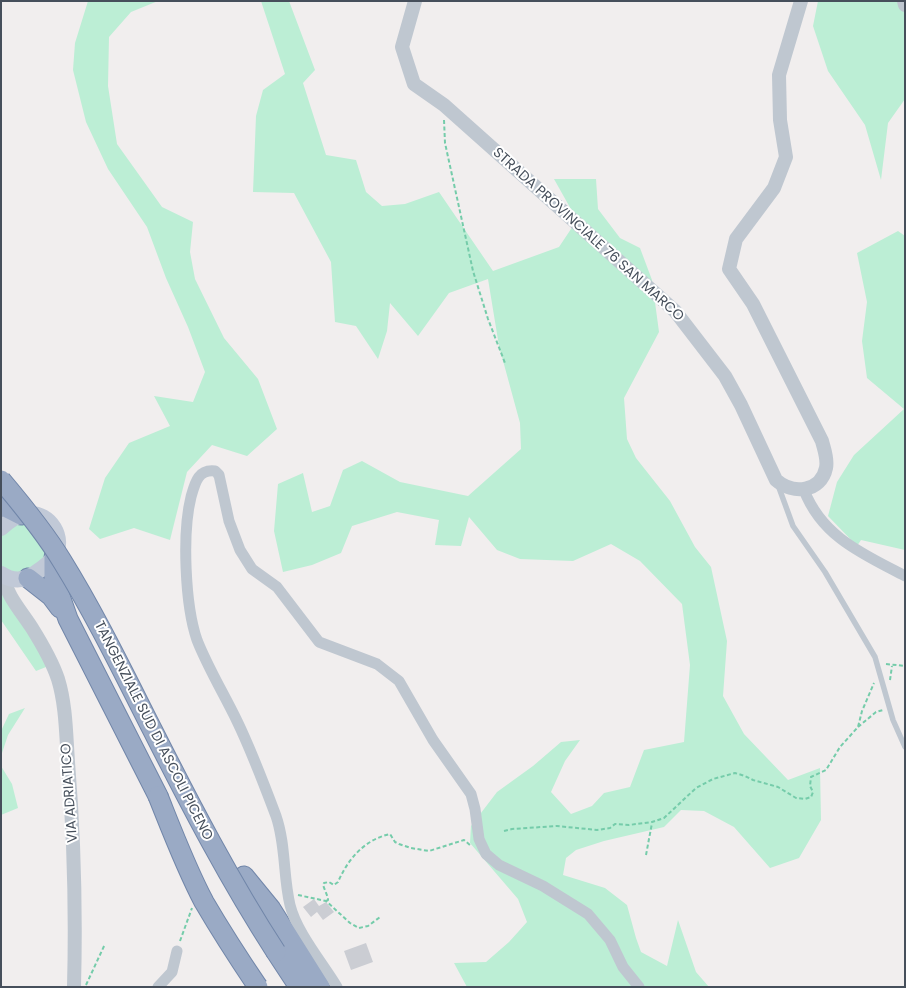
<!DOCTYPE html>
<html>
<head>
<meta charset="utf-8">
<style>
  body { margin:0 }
  #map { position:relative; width:906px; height:988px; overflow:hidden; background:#f1eeee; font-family:Poppins,sans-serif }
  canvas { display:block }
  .frame { position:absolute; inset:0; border:2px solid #464f5b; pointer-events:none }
</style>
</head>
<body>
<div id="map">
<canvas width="906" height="988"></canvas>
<div class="frame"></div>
</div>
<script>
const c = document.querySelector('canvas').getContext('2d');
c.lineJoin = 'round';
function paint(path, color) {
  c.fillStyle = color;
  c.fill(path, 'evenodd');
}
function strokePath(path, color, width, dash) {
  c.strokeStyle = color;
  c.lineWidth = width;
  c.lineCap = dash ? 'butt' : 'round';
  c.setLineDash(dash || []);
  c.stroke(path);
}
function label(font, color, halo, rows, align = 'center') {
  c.font = font + ' Poppins,sans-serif';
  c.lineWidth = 4;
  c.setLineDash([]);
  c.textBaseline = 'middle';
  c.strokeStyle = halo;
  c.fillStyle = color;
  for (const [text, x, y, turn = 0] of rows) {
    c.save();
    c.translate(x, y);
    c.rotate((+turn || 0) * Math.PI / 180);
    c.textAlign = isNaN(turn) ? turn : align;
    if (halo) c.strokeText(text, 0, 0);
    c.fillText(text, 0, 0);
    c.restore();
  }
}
const green = new Path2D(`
  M88,1H158L131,12L109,37L108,86L117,144L162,207L193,222L190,252L195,279L224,338L258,379L277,429L247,456L212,445L187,472L170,540L134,528L100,539L89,529L105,478L129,443L170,426L154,396L193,402L205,372L188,327L166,278L147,227L108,169L86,122L73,70L75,43Z
  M261,1H289L315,70L303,83L326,155L356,160L366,192L382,206L405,204L439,192L493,271L559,247L577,220L554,179H596L598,209L620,238L640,248L652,280L659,332L624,398L627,439L636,458L670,501L695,547L711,567L727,641L723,696L744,734L788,780L820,768L821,820L799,858L770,868L734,827L704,811L681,810L664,827L604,841L576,850L566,858L563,875L605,888L627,905L636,938L641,952L667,966L678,920L696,972L709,987H467L454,963L486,962L509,942L527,922L518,899L470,843L471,826L497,792L533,766L561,742L580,740L565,761L551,792L571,814L592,806L604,793L630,787L644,750L684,742L690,665L682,604L640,561L611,544L573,561L520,559L497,550L469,517L461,546L435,545L439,520L397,512L352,526L341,553L312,565L283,572L274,531L278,484L303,473L312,512L330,506L343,470L362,461L400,482L468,496L521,449L520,423L499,346L488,279L449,293L418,336L390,303L387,331L378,359L356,326L335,322L331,262L294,193L253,192L256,116L263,90L285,74Z
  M818,1H905V99L888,123L881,180L865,125L828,71L813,26Z
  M898,231L905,236V550L861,540L857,546L828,516L837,482L854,455L904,409L867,378L862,341L867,302L857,253Z
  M22,520L48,529L46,560L17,574L1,566V534Z
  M1,590L44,647L46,667L36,671L1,620Z
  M25,708L8,735L1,756V731L9,714Z
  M1,766L12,784L18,808L1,815Z`);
const building = new Path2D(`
  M314,899L319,906L326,902L334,912L323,920L317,912L311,917L303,907Z
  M366,943L373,962L351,970L344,951Z`);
const path = new Path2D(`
  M444,120L445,143L473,271L488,319L505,363
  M886,664L905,666
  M890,680L892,666
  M858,727L876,712L883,710
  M504,831L512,829L557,826L597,830L610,828L615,824L629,825L652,822L664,818L696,788L713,779L735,773L745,776L753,780L778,787L796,798L805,799L811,797L813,792L810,786L811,777L826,770L840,747L858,727L862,711L874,683
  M646,855L652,823
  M298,895L326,901L350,923L359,928L368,926L380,917
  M326,901L328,900V898L323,885L324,883L329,882L334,885L338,882C348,859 364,840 390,834L395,842L399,844L411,848L429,851L464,840L470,845
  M180,941L192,908
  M86,985L105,944`);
const service = new Path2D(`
  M778,485L793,526L825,572L875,657L893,720L905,747`);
const minor = new Path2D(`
  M804,490C822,537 863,554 905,576
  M158,987L172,972L177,951
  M337,987C322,962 297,933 290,905C283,876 286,845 276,816C264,784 252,752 237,721C224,694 208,668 197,640C185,605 182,533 191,497C195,483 198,469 215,471L219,475L229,521L240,550L252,569L277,587L319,642L377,664L399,681L433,740L471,794L475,809L479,839L486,854L499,865L543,886L588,914L610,940L623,967L639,987`);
const tertiary = new Path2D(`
  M415,1L402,47L414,84L444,105L675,311L725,376L741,405L776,480C793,495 821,492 826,468C828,459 824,449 822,441L753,304L729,269L736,239L774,188L786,157L780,120L779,75L801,1
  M904,1L905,5
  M2,575C9,599 19,608 32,628C42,644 52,661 58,679C66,705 66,734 68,762C74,837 76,912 74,987`);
const secondary = new Path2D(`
  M1,528C9,521 17,514 28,514C50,512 66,538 54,557C50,563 43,568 37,572C26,581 13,582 1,574`);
const trunk = new Path2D(`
  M1,505L21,515
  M54,557V579L68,619L158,796
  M28,578L51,596L60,608
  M244,876L271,909L320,987
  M276,952L299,987`);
const trunkBridge = new Path2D(`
  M1,480C23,506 45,533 62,561C96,616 124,674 153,731C191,806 230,881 276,952
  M158,796C172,831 186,868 204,902C221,931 239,959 258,987`);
const streetNames = [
  ["STRADA PROVINCIALE 76 SAN MARCO",588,235,42],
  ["TANGENZIALE SUD DI ASCOLI PICENO",153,731,63],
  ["VIA ADRIATICO",70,793,-94]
];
paint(green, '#bceed5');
paint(building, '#cbcdd3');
strokePath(trunk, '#7186a9', 21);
strokePath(path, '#75ccaa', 2, [4, 2.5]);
strokePath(service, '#bfc7d0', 5.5);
strokePath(minor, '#bfc7d0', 11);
strokePath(tertiary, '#bfc7d0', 14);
strokePath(secondary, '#c1c9d7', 16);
strokePath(trunk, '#9aaac5', 19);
strokePath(trunkBridge, '#7186a9', 21, []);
strokePath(trunkBridge, '#9aaac5', 19);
label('14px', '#464f5b', '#fff', streetNames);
</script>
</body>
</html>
